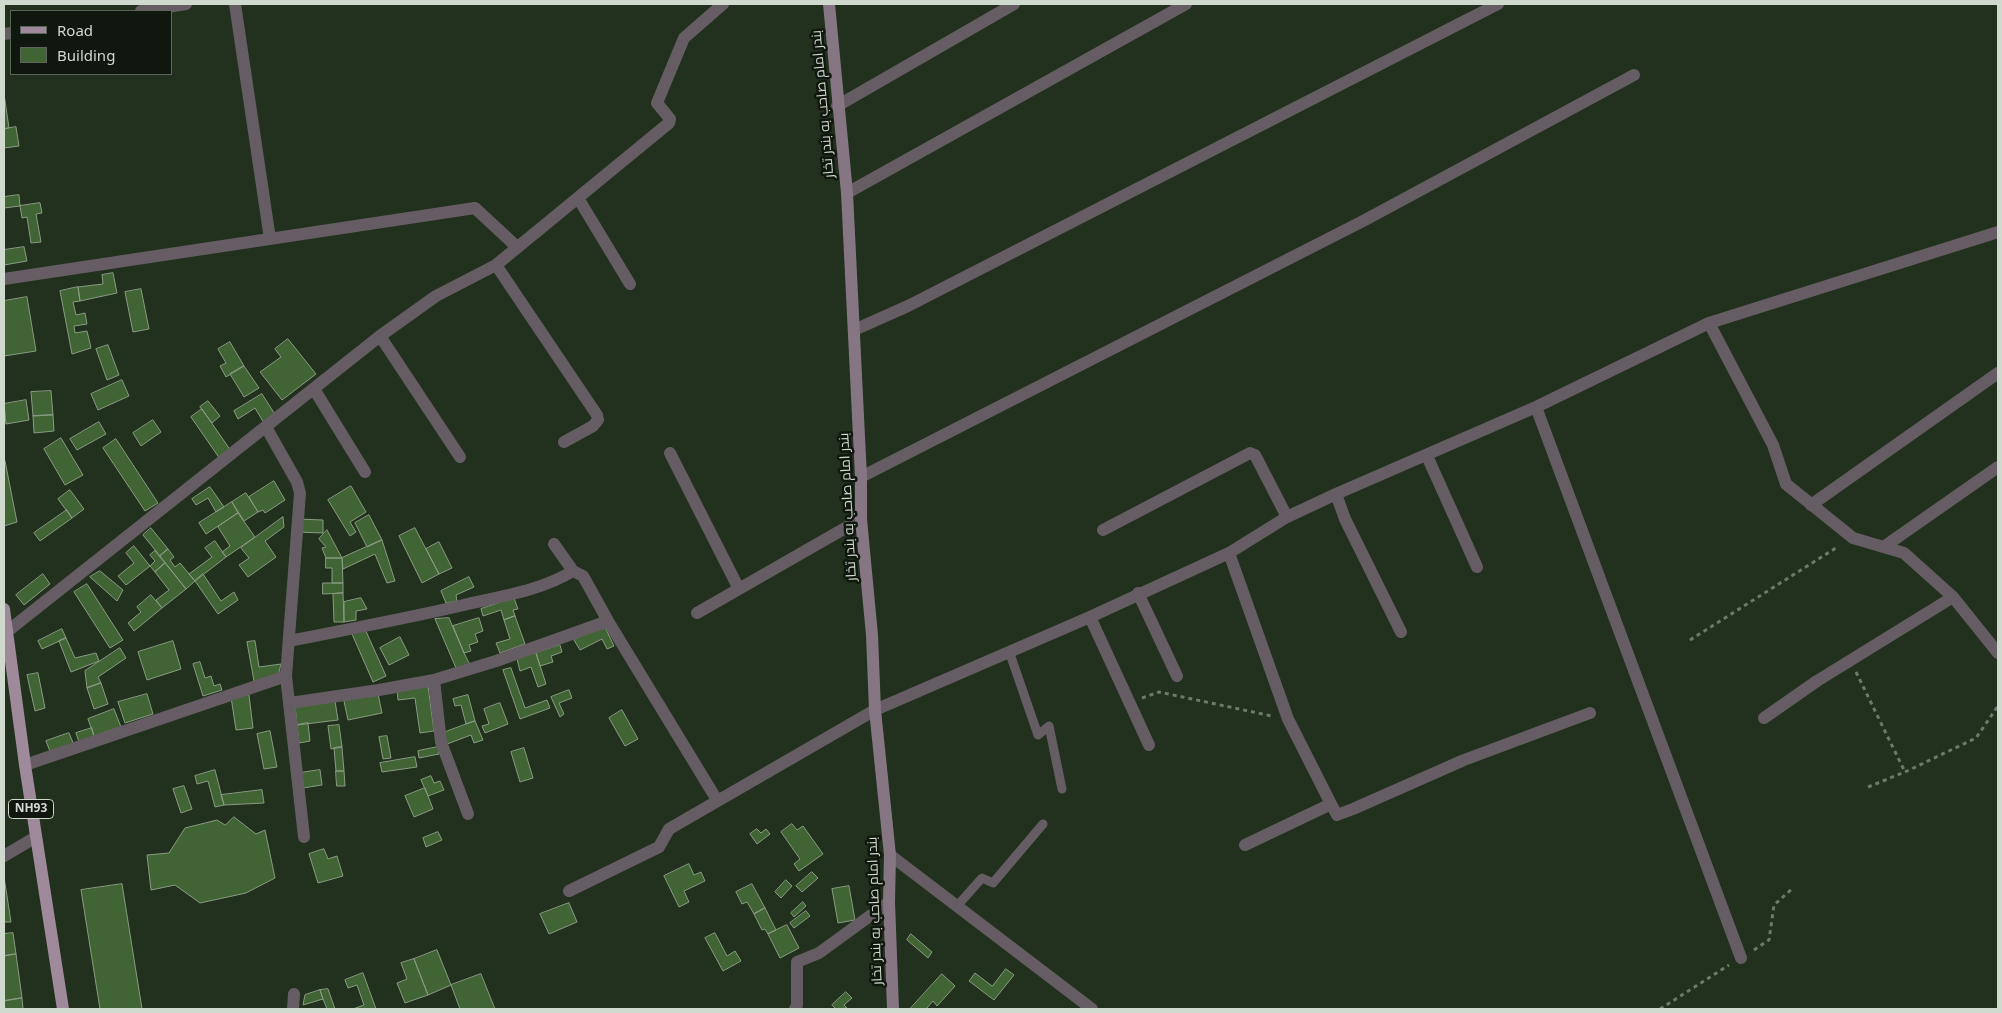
<!DOCTYPE html>
<html>
<head>
<meta charset="utf-8">
<style>
  body { margin:0 }
  #map { position:relative; width:2002px; height:1013px; overflow:hidden; background:#22311d; font-family:"Noto Sans",sans-serif }
  canvas { display:block }
  .frame { position:absolute; inset:0; border:5px solid #d0d9cd; pointer-events:none }
  .legend { position:absolute; left:10px; top:10px; width:162px; height:65px; box-sizing:border-box; background:#10170e; border:1px solid #5d655a; margin:0; padding:6px 9px; list-style:none; font-size:15px; color:#d0d9cd }
  .legend li { display:flex; align-items:center; gap:10px; height:25px }
  .legend b { width:25px; border:1px solid #5d655a }
</style>
</head>
<body>
<div id="map">
<canvas width="2002" height="1013"></canvas>
<div class="frame"></div>
<ul class="legend">
<li><b style="height:6px;background:#9e8a9b"></b>Road</li>
<li><b style="height:14px;background:#416435"></b>Building</li>
</ul>
</div>
<script>
const c = document.querySelector('canvas').getContext('2d');
c.lineJoin = 'round';
function paint(path, color) {
  c.fillStyle = color;
  c.fill(path, 'evenodd');
}
function strokePath(path, color, width, dash) {
  c.strokeStyle = color;
  c.lineWidth = width;
  c.lineCap = dash ? 'butt' : 'round';
  c.setLineDash(dash || []);
  c.stroke(path);
}
function label(font, color, halo, rows, align = 'center') {
  c.font = font + ' "Noto Sans",Cairo,sans-serif';
  c.lineWidth = 5;
  c.setLineDash([]);
  c.textBaseline = 'middle';
  c.strokeStyle = halo;
  c.fillStyle = color;
  for (const [text, x, y, turn = 0] of rows) {
    c.save();
    c.translate(x, y);
    c.rotate((+turn || 0) * Math.PI / 180);
    c.textAlign = isNaN(turn) ? turn : align;
    if (halo) c.strokeText(text, 0, 0);
    c.fillText(text, 0, 0);
    c.restore();
  }
}
const building = new Path2D(`
  M4,94L9,128L4,129Z
  M16,127L19,146L4,148V129Z
  M19,195L20,206L4,208V197Z
  M40,203L42,213L36,214L41,242L31,243L27,217L22,218L20,206Z
  M24,247L27,261L4,265V250Z
  M113,273L117,293L80,301L78,287L103,284L102,275Z
  M78,287L80,301L73,302L76,315L85,313L87,324L74,326L75,333L87,331L91,348L72,354L60,291Z
  M141,289L149,329L133,332L125,292Z
  M27,297L36,351L4,356V301Z
  M288,339L316,374L282,400L260,372L281,357L275,349Z
  M230,342L244,366L226,377L220,366L226,363L218,349Z
  M108,345L119,375L107,380L96,349Z
  M244,366L259,388L244,397L230,374Z
  M122,380L129,396L98,410L91,394Z
  M51,391L53,415L33,416L31,392Z
  M262,394L276,416L264,423L255,408L238,419L234,411Z
  M26,400L29,420L6,424L4,404Z
  M208,401L220,416L212,423L200,407Z
  M202,409L231,451L220,459L191,417Z
  M53,415L54,431L34,433L33,416Z
  M153,420L161,432L141,446L133,433Z
  M99,422L106,434L77,450L70,439Z
  M61,438L83,475L65,485L44,449Z
  M116,439L158,503L145,511L103,448Z
  M5,461L17,522L4,526V462Z
  M274,481L285,500L265,513L263,510L258,512L249,497Z
  M351,486L366,512L350,522L356,532L350,536L328,500Z
  M210,487L224,507L216,512L208,498L196,505L192,499Z
  M70,490L84,509L72,518L58,499Z
  M246,493L258,512L244,521L232,502Z
  M232,502L238,513L206,534L199,523Z
  M67,510L72,518L40,541L34,533Z
  M238,513L255,537L226,557L222,552L230,546L218,527Z
  M369,515L382,540L367,547L355,523Z
  M283,517L284,527L265,541L276,557L248,577L239,565L249,558L241,548Z
  M298,519L323,520V533L297,532Z
  M151,528L168,549L160,556L143,535Z
  M415,528L439,574L422,583L399,536Z
  M327,530L342,558H326L322,548L326,547L319,539Z
  M382,540L395,581L387,583L375,554L343,569L342,558Z
  M215,541L226,557L195,581L189,574L212,557L205,548Z
  M439,542L452,568L439,574L426,549Z
  M134,546L150,566L126,585L118,576L134,563L126,553Z
  M168,549L174,557L170,560L175,567L180,563L195,581L186,589L160,556Z
  M155,551L165,563L155,572L150,566L155,561L150,555Z
  M326,558H342L343,583H332V568H326Z
  M165,563L186,589L162,608L156,600L169,590L155,572Z
  M100,571L123,590L117,601L90,577Z
  M43,574L50,584L24,605L16,595Z
  M203,574L221,601L234,592L238,600L218,614L195,581Z
  M469,577L474,587L456,595L457,601L446,603L441,591Z
  M323,583H343V593L323,594Z
  M87,584L123,640L110,648L74,592Z
  M343,593L344,622H334L333,594Z
  M151,595L162,608L134,631L128,623L141,612L137,607Z
  M361,598L367,609L356,611V620L344,622V602Z
  M514,598L518,609L513,610L515,616L504,620L501,610L483,616L481,609Z
  M515,616L525,644L500,653L496,643L510,639L504,620Z
  M449,618L464,653L470,665L456,668L435,619Z
  M479,618L483,631L475,634L478,642L469,645L471,651L464,653L453,626Z
  M604,625L614,646L607,649L602,639L580,650L574,640Z
  M62,629L66,638L42,649L38,641Z
  M365,629L386,676L373,682L352,634Z
  M400,637L409,655L389,665L380,648Z
  M66,638L75,658L96,653L99,661L71,672L59,641Z
  M173,641L181,669L147,680L138,652Z
  M255,641L259,667L281,664L278,676L254,681L247,642Z
  M560,645L562,652L551,656L553,662L540,666L536,653Z
  M120,648L126,658L98,677L101,683L87,688L85,671Z
  M536,653L546,684L538,687L531,667L520,671L517,659Z
  M200,662L205,678L211,676L214,686L220,684L222,690L203,696L193,664Z
  M511,668L525,708L547,700L550,708L520,719L503,670Z
  M38,673L45,708L35,711L27,675Z
  M101,683L108,704L94,709L87,688Z
  M428,686L434,731L420,733L415,698L398,700L397,690Z
  M569,690L572,698L559,703L564,714L560,717L551,697Z
  M147,694L153,714L125,723L118,702Z
  M378,694L382,713L348,720L344,701Z
  M249,695L253,728L236,730L231,697Z
  M468,695L475,721L466,724L461,705L455,706L453,699Z
  M335,701L338,720L297,725L295,706Z
  M500,703L508,724L485,733L482,726L489,724L484,709Z
  M114,709L121,727L94,736L88,719Z
  M622,710L638,739L625,746L609,718Z
  M475,721L483,740L474,743L471,735L447,744L443,733Z
  M308,723L310,741L299,743L297,725Z
  M339,725L342,747L331,749L328,726Z
  M92,728L94,736L79,742L76,733Z
  M270,731L277,767L264,769L257,734Z
  M69,733L74,745L51,754L46,741Z
  M387,736L391,758L383,759L379,737Z
  M342,747L344,771H336L334,748Z
  M438,747L439,754L419,758L418,751Z
  M524,748L533,778L520,782L511,752Z
  M415,757L417,767L382,772L380,763Z
  M215,770L224,805L215,807L208,781L197,784L195,776Z
  M320,770L322,785L303,788L300,773Z
  M336,771H344L345,786H337Z
  M431,776L434,783L440,781L444,790L428,796L421,780Z
  M184,786L192,809L181,813L173,789Z
  M425,788L433,809L414,817L405,796Z
  M262,790L264,803L224,805L221,795Z
  M234,817L256,834L265,830L275,878L246,893L200,903L175,885L151,890L147,855L169,853L185,828L217,820L225,825Z
  M792,824L797,830L803,826L823,854L799,871L794,864L800,859L781,832Z
  M757,829L761,833L766,829L770,834L757,844L750,834Z
  M438,832L442,840L426,847L423,838Z
  M324,849L328,859L337,856L343,876L318,883L309,854Z
  M689,864L694,875L701,872L705,881L684,891L689,902L679,907L664,876Z
  M812,872L818,878L802,892L796,886Z
  M4,877L11,922H4Z
  M786,880L792,886L781,898L775,892Z
  M122,884L142,1009H100L81,890Z
  M752,884L765,908L754,914L747,902L742,904L736,892Z
  M849,886L855,920L838,923L832,889Z
  M803,902L806,906L794,917L791,913Z
  M569,903L577,922L549,934L540,914Z
  M765,908L776,930L768,934L765,929L762,930L754,914Z
  M806,911L810,916L794,928L790,923Z
  M787,925L799,948L780,958L768,934Z
  M13,933L16,954L4,956V934Z
  M715,933L727,956L735,951L741,961L723,971L705,938Z
  M911,934L932,952L928,958L907,940Z
  M437,950L451,985L428,995L414,959Z
  M16,954L22,998L4,1001V956Z
  M414,959L428,995L405,1003L397,983L407,979L401,963Z
  M1006,969L1014,975L994,1000L969,981L975,973L992,986Z
  M363,973L376,1009H353L364,1005L357,985L348,988L345,980Z
  M481,974L495,1009H460L451,985Z
  M942,974L955,986L937,1006L933,1001L926,1009H910Z
  M328,989L335,1009H327L323,999L320,990Z
  M320,990L323,999L303,1005L305,995Z
  M846,992L852,998L844,1005L847,1008L836,1009L832,1005Z
  M22,998L23,1009H5L4,1001Z`);
const path = new Path2D(`
  M1690,640L1839,546
  M1856,672L1905,772
  M1142,698L1159,692L1272,716
  M1868,787L1905,772L1976,738L1998,706
  M1754,950L1769,940L1774,905L1793,888
  M1660,1009L1729,965`);
const service = new Path2D(`
  M1009,651L1038,735L1049,726L1062,789
  M957,906L982,878L993,883L1043,824`);
const minor = new Path2D(`
  M235,4L270,239
  M141,11L186,4
  M4,34L11,33
  M837,106L1014,4
  M847,193L1186,4
  M578,198L630,284
  M496,265L597,415L598,420L593,426L564,442
  M4,279L475,208L517,247
  M1709,323L1773,445L1786,484L1853,538L1904,553L1953,597L1998,653
  M854,330L908,306L1498,4
  M380,336L460,457
  M314,389L365,472
  M1536,407L1741,958
  M266,427L297,482L300,493L286,676L304,837
  M670,453L739,589
  M1427,456L1477,567
  M861,477L1365,220L1634,75
  M1336,494L1345,519L1401,632
  M1811,505L1998,373
  M1103,530L1250,453L1255,455L1287,517
  M554,544L573,571L583,576L608,621L717,800
  M1885,546L1998,467
  M1229,553L1288,719L1331,804L1245,845
  M1138,593L1177,676
  M697,613L861,519
  M1090,617L1149,745
  M4,634L380,336L436,296L496,265L669,123L670,119L657,103L684,38L723,4
  M289,641C349,629 409,618 468,604C503,596 542,590 573,571
  M434,680L441,742L468,814
  M290,703L379,690L434,680L496,661L608,621
  M1764,718L1817,681L1953,597
  M25,765L286,676
  M1331,804L1337,815L1353,809L1464,760L1590,713
  M890,855L1092,1009
  M4,856L36,837
  M569,891L659,847L669,829L875,710L1090,617L1229,553L1287,517L1336,494L1536,407L1709,323L1998,232
  M293,1009L294,994
  M795,1009L797,1005V962L819,953L889,902`);
const secondary = new Path2D(`
  M829,4L847,193L861,477V519L872,635L875,710L890,855L889,902L893,1009`);
const primary = new Path2D(`
  M4,609L25,765L63,1009`);
const shields = [
  [31,809,45]
];
const shieldNames = [
  ["NH93",31,809]
];
const streetNames = [
  ["بندر امام صاحب به بندر تخار",823,104,-95],
  ["بندر امام صاحب به بندر تخار",848,507,-93],
  ["بندر امام صاحب به بندر تخار",875,911,-92]
];
paint(building, '#416435');
strokePath(building, '#899b83', 1);
strokePath(path, '#6d7a69', 3, [4, 4]);
strokePath(service, '#665c64', 9);
strokePath(minor, '#665c64', 12);
strokePath(secondary, '#867683', 12);
strokePath(primary, '#9e8a9b', 12);
for (const [x, y, w] of shields) {
  const box = new Path2D();
  box.roundRect(x - w / 2, y - 9.5, w, 19, 4);
  c.fillStyle = '#10170e';
  c.fill(box);
  strokePath(box, '#d0d9cd', 1);
}
label('bold 12px', '#d0d9cd', null, shieldNames);
label('14px', '#d0d9cd', '#10170e', streetNames);
</script>
</body>
</html>
